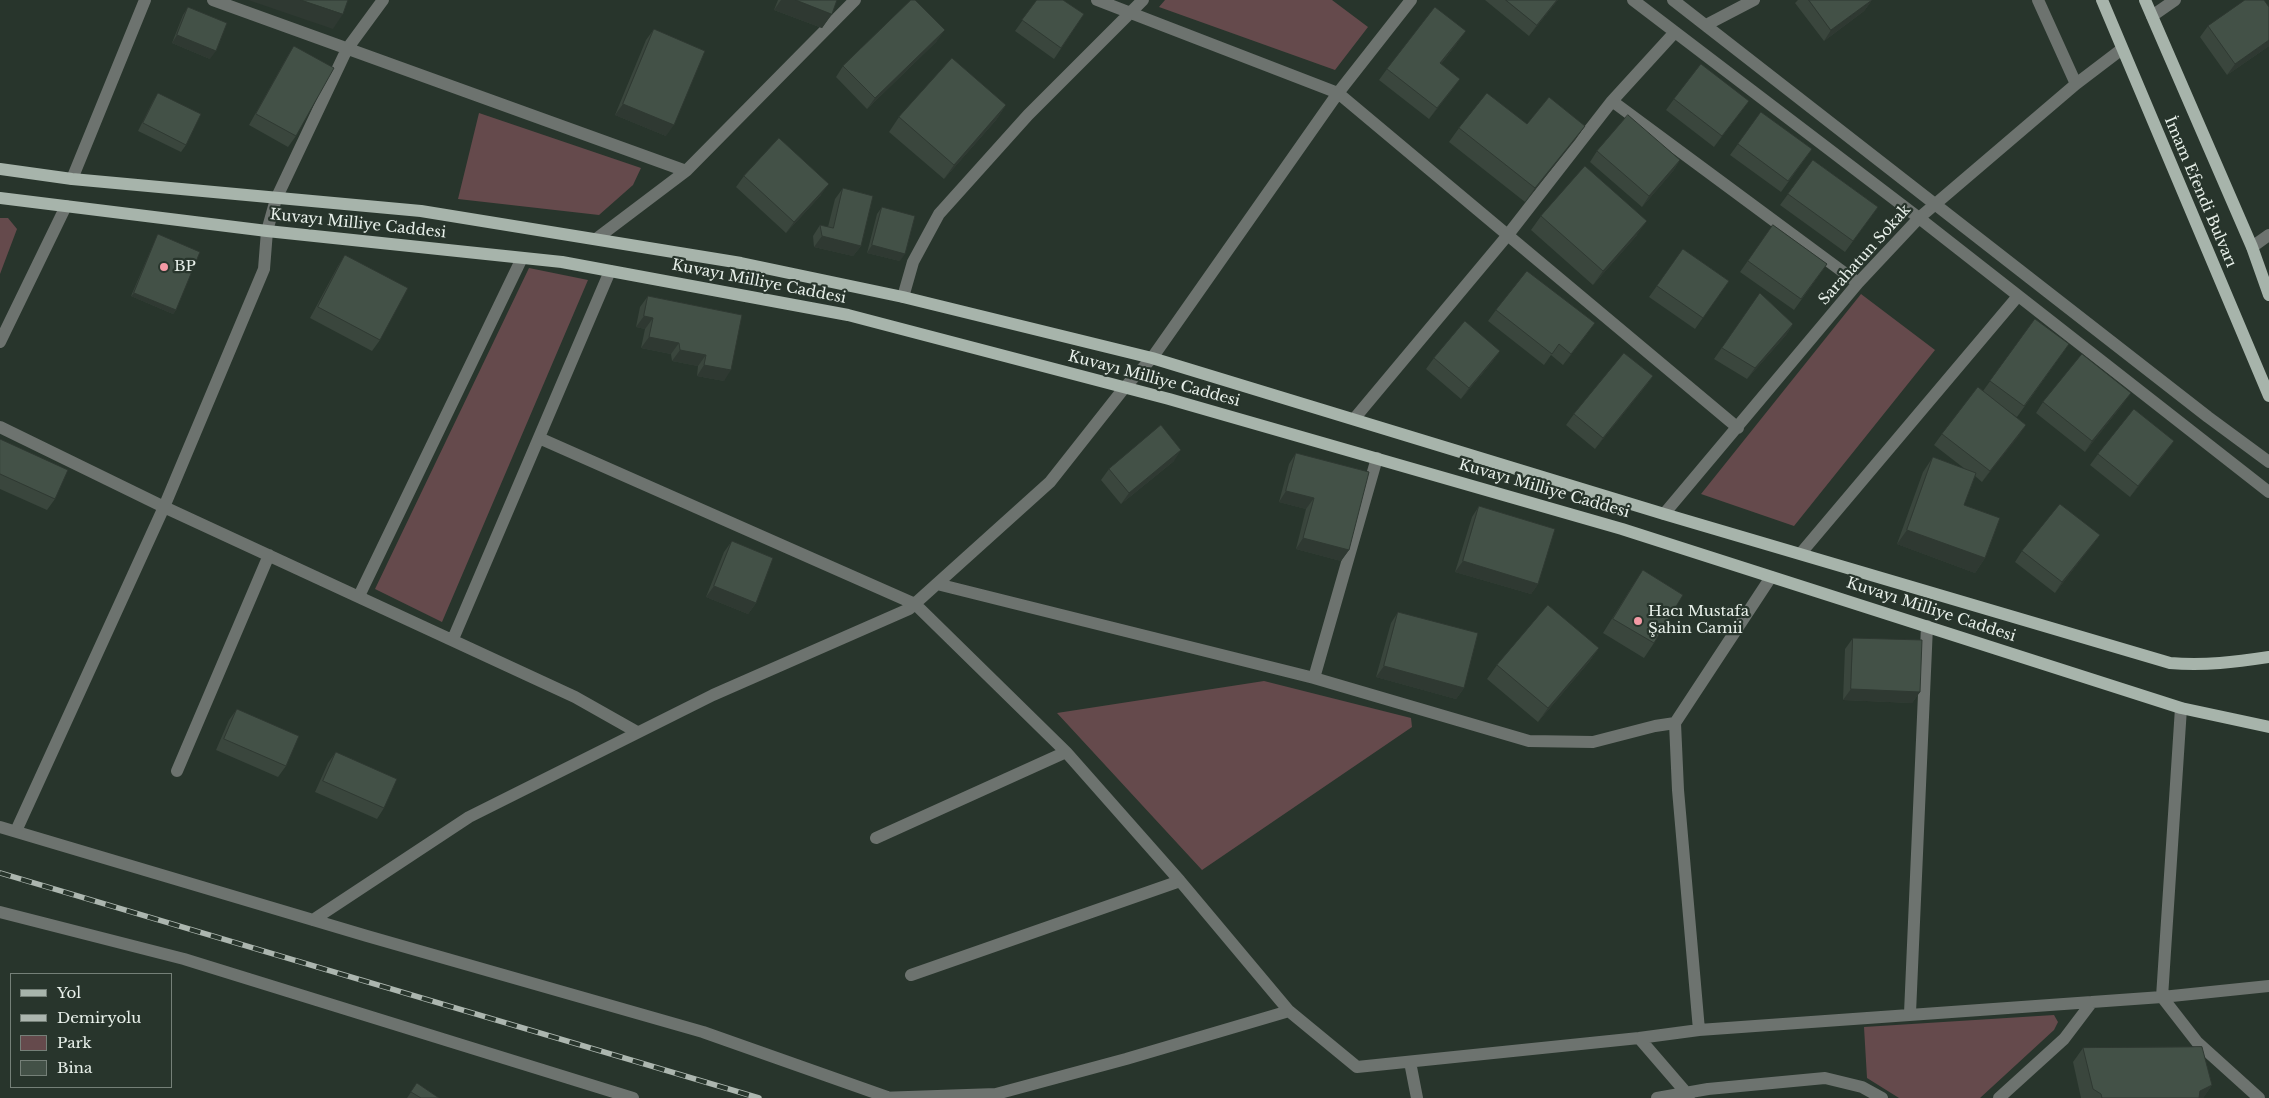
<!DOCTYPE html>
<html>
<head>
<meta charset="utf-8">
<style>
  body { margin:0 }
  #map { position:relative; width:2269px; height:1098px; overflow:hidden; background:#28352c; font-family:"Libre Baskerville",serif }
  canvas { display:block }
  .legend { position:absolute; left:10px; top:973px; width:162px; height:115px; box-sizing:border-box; background:#28352c; border:1px solid #758078; margin:0; padding:6px 9px; list-style:none; font-size:15px; color:#e8f0ea }
  .legend li { display:flex; align-items:center; gap:10px; height:25px }
  .legend b { width:25px; border:1px solid #758078 }
</style>
</head>
<body>
<div id="map">
<canvas width="2269" height="1098"></canvas>
<ul class="legend">
<li><b style="height:6px;background:#a7b4ab"></b>Yol</li>
<li><b style="height:6px;background:#acb6af"></b>Demiryolu</li>
<li><b style="height:14px;background:#654a4c"></b>Park</li>
<li><b style="height:14px;background:#435147"></b>Bina</li>
</ul>
</div>
<script>
const c = document.querySelector('canvas').getContext('2d');
c.lineJoin = 'round';
function paint(path, color) {
  c.fillStyle = color;
  c.fill(path, 'evenodd');
}
function strokePath(path, color, width, dash) {
  c.strokeStyle = color;
  c.lineWidth = width;
  c.lineCap = dash ? 'butt' : 'round';
  c.setLineDash(dash || []);
  c.stroke(path);
}
function label(font, color, halo, rows, align = 'center') {
  c.font = font + ' "Libre Baskerville",serif';
  c.lineWidth = 4.5;
  c.setLineDash([]);
  c.textBaseline = 'middle';
  c.strokeStyle = halo;
  c.fillStyle = color;
  for (const [text, x, y, turn = 0] of rows) {
    c.save();
    c.translate(x, y);
    c.rotate((+turn || 0) * Math.PI / 180);
    c.textAlign = isNaN(turn) ? turn : align;
    if (halo) c.strokeText(text, 0, 0);
    c.fillText(text, 0, 0);
    c.restore();
  }
}
const green = new Path2D(`
  M1165,0H1332L1368,27L1335,70L1159,7Z
  M479,113L641,168L633,185L599,215L458,199Z
  M0,218H8L17,229L0,274Z
  M529,268L588,280L442,622L375,589Z
  M1861,294L1935,350L1794,526L1701,494Z
  M1264,681L1411,718L1412,727L1202,870L1057,713Z
  M2054,1015L2058,1022L2054,1030L1980,1098H1899L1867,1078L1864,1027Z`);
const minor = new Path2D(`
  M213,0L686,171
  M1097,0L1338,93L1738,428
  M1633,0L1919,218L2269,492
  M1673,0L2208,417L2269,462
  M2038,0L2076,84
  M2152,16L2175,0
  M1706,25L1754,0
  M1612,101L1858,283
  M72,179L145,0
  M596,239L686,171L855,0
  M2252,247L2269,235
  M903,297L913,262L939,214L1028,115L1143,0
  M0,342L66,206
  M1354,419L1507,236L1612,101L1675,32
  M0,427L164,507L575,697L637,732
  M539,438L915,604L1066,752L1180,881L1289,1011
  M1664,514L1858,283L1919,218L2076,84L2122,49
  M1801,553L2018,296
  M937,584L1314,678L1529,741L1593,742L1655,726L1675,723
  M359,596L522,258
  M453,639L610,271
  M1314,678L1377,458
  M2181,708L2162,997L2197,1042L2259,1098
  M177,771L269,555
  M0,827L367,936L703,1032L887,1097
  M16,831L164,507L264,269L267,231L276,199L347,49L383,0
  M876,838L1066,752
  M0,912L184,959L633,1098
  M313,920L469,817L713,695L909,609L1050,482L1125,387L1152,358L1338,93L1411,0
  M911,975L1180,881
  M1910,1013L1927,626
  M1699,1030L1678,790L1675,723L1771,577
  M1639,1038L1689,1096
  M1410,1062L1417,1098
  M879,1098L996,1094L1126,1059L1289,1011L1357,1067L1639,1038L1699,1030L2162,997L2269,986
  M1657,1098L1708,1089L1825,1078L1862,1087L1882,1098
  M1999,1098L2064,1039L2092,1002`);
const major = new Path2D(`
  M2102,0L2269,396
  M2145,0L2252,247L2269,295
  M0,169L72,179L421,211L741,263L903,297L1152,358L1664,514L2170,663C2204,666 2236,662 2269,657
  M0,198L267,231L562,262L848,315L1169,399L1622,529L2181,708L2269,727`);
const rail = new Path2D(`
  M0,873L759,1098`);
const wall = new Path2D(`
  M778,0H837L832,14L822,28L774,10Z
  M1037,0L1084,14L1054,59L1015,31Z
  M1485,0H1558L1529,36Z
  M1798,0H1872L1864,11L1824,41L1795,3Z
  M188,7L210,59L172,43L183,15Z
  M2269,7V46L2227,75L2200,37L2208,26Z
  M654,29L666,136L615,115L646,40Z
  M937,41L867,109L836,77L843,66Z
  M1458,42L1441,64L1452,90L1429,119L1379,80L1387,69Z
  M294,46L296,136L288,147L249,125L287,57Z
  M158,93L186,145L181,152L138,131L153,101Z
  M1674,99L1749,101L1714,147L1666,110Z
  M1006,105L996,120L944,179L889,132L899,117Z
  M1761,112L1812,149L1781,192L1730,155Z
  M1527,124L1585,126L1575,140L1525,202L1449,142L1459,128Z
  M1597,151L1680,160L1673,171L1642,207L1590,162Z
  M1813,160L1878,207L1845,252L1780,205Z
  M744,176L821,195L786,233L736,187Z
  M843,188L861,246L853,256L814,247L813,236L820,225L828,227L835,199Z
  M882,207L900,261L867,253L877,214Z
  M1541,216L1637,235L1593,285L1531,230Z
  M1773,225L1827,264L1794,310L1740,272Z
  M158,234L176,310L173,314L131,296L156,238Z
  M1683,249L1729,281L1695,329L1649,297Z
  M345,255L380,340L372,351L310,318L338,266Z
  M1760,293L1793,324L1786,335L1747,379L1714,359Z
  M648,296L742,315L724,381L697,376L698,366L672,361L671,354L641,348L645,329L636,327L640,307Z
  M1496,310L1587,334L1563,365L1551,355L1544,365L1488,321Z
  M2035,319L2069,344L2017,417L2003,407L2026,425L1982,482L1975,476L1964,505L1985,558L1975,573L1897,544L1923,472L1933,457L1965,469L1934,445L1942,434L1983,391Z
  M1500,351L1492,362L1461,399L1426,369L1434,358Z
  M1653,376L1645,387L1595,449L1566,425L1574,414Z
  M2043,402L2123,404L2085,452L2036,413Z
  M0,439L55,499L47,510L0,489Z
  M2166,452L2130,497L2090,465L2098,454Z
  M1296,453L1349,550L1341,561L1296,549L1306,509L1279,502L1289,464Z
  M1174,461L1121,504L1101,480L1109,469Z
  M1479,506L1538,584L1531,594L1455,572L1472,517Z
  M2100,535L2055,593L2015,562L2022,551Z
  M732,541L756,603L748,614L706,597L724,552Z
  M1643,570L1654,643L1644,658L1603,633L1633,585Z
  M1398,612L1464,688L1456,699L1376,677L1391,623Z
  M1853,638L1920,692L1912,703L1843,700L1845,649Z
  M1599,648L1589,662L1538,722L1487,679L1497,665Z
  M237,709L286,766L278,777L216,750L229,720Z
  M336,752L384,808L377,819L315,792L328,763Z
  M2083,1048L2212,1085L2203,1098H2081L2073,1062Z
  M417,1083L439,1098H407Z`);
const shadedWall = new Path2D(`
  M248,0H301L343,14L333,29Z
  M781,0H796L832,14L822,28L774,10Z
  M1557,0H1558L1529,36L1537,25Z
  M1872,0L1864,11L1824,41L1831,30Z
  M945,30L937,41L867,109L875,98Z
  M1466,31L1458,42L1433,74L1440,63Z
  M177,35L216,51L210,59L172,43Z
  M2269,40V46L2227,75L2235,64Z
  M1460,79L1452,90L1429,119L1437,108Z
  M1749,101L1741,112L1714,147L1722,136Z
  M623,104L674,125L666,136L615,115Z
  M1006,105L996,120L944,179L954,165Z
  M1585,126L1575,140L1525,202L1535,188Z
  M1680,160L1673,171L1642,207L1649,196Z
  M829,184L821,195L786,233L794,222Z
  M1647,221L1637,235L1593,285L1603,271Z
  M822,236L861,246L853,256L814,247Z
  M872,245L905,254L900,261L867,253Z
  M134,293L176,310L173,314L131,296Z
  M644,316L653,318L645,329L636,327Z
  M1595,323L1587,334L1563,365L1571,354Z
  M1793,324L1786,335L1747,379L1755,368Z
  M649,337L679,343L671,354L641,348Z
  M680,350L706,355L698,366L672,361Z
  M1500,351L1492,362L1461,399L1469,388Z
  M704,365L731,370L724,381L697,376Z
  M1653,376L1645,387L1595,449L1603,438Z
  M2131,393L2123,404L2085,452L2092,441Z
  M2026,425L2019,436L1982,482L1990,471Z
  M2174,441L2166,452L2130,497L2138,486Z
  M1181,450L1174,461L1121,504L1129,493Z
  M1286,491L1314,498L1306,509L1279,502Z
  M1907,530L1985,558L1975,573L1897,544Z
  M2100,535L2092,546L2055,593L2062,582Z
  M1303,538L1349,550L1341,561L1296,549Z
  M1463,561L1538,584L1531,594L1455,572Z
  M714,586L756,603L748,614L706,597Z
  M1599,648L1589,662L1538,722L1548,708Z
  M1384,666L1464,688L1456,699L1376,677Z
  M1851,689L1920,692L1912,703L1843,700Z
  M2212,1085L2203,1098H2195L2200,1091Z`);
const building = new Path2D(`
  M301,0H348L343,14Z
  M796,0H837L832,14Z
  M911,0H915L945,30L875,98L843,66Z
  M1037,0H1063L1084,14L1061,48L1022,20Z
  M1506,0H1557L1537,25Z
  M1809,0H1872L1831,30Z
  M2245,0H2264L2269,7V40L2235,64L2208,26Z
  M188,7L227,23L216,51L177,35Z
  M1435,7L1466,31L1440,63L1460,79L1437,108L1387,69Z
  M654,29L705,51L674,125L623,104Z
  M294,46L334,68L296,136L256,114Z
  M952,58L1006,105L954,165L899,117Z
  M1701,64L1749,101L1722,136L1674,99Z
  M158,93L201,114L186,145L143,123Z
  M1487,93L1527,124L1549,97L1585,126L1535,188L1459,128Z
  M1761,112L1812,149L1788,181L1738,144Z
  M1628,115L1680,160L1649,196L1597,151Z
  M779,138L829,184L794,222L744,176Z
  M1813,160L1878,207L1853,241L1788,194Z
  M1585,166L1647,221L1603,271L1541,216Z
  M843,188L873,196L861,246L822,236L820,225L833,228Z
  M882,207L915,216L905,254L872,245Z
  M1773,225L1827,264L1801,299L1748,261Z
  M158,234L200,252L176,310L134,293Z
  M1683,249L1729,281L1703,318L1657,286Z
  M345,255L408,288L380,340L318,307Z
  M1527,271L1595,323L1571,354L1559,344L1552,354L1496,310Z
  M1760,293L1793,324L1755,368L1722,348Z
  M648,296L742,315L731,370L704,365L706,355L680,350L679,343L649,337L653,318L644,316Z
  M2035,319L2069,344L2024,406L1990,381Z
  M1465,321L1500,351L1469,388L1434,358Z
  M1624,353L1653,376L1603,438L1574,414Z
  M2082,354L2131,393L2092,441L2043,402Z
  M1978,387L2026,425L1990,471L1942,434Z
  M2134,409L2174,441L2138,486L2098,454Z
  M1161,425L1181,450L1129,493L1109,469Z
  M0,439L68,470L55,499L0,474Z
  M1296,453L1369,472L1349,550L1303,538L1314,498L1286,491Z
  M1933,457L1976,473L1964,505L2000,518L1985,558L1907,530Z
  M2060,504L2100,535L2062,582L2022,551Z
  M1479,506L1555,529L1538,584L1463,561Z
  M732,541L773,558L756,603L714,586Z
  M1643,570L1683,595L1654,643L1613,619Z
  M1548,605L1599,648L1548,708L1497,665Z
  M1398,612L1478,633L1464,688L1384,666Z
  M1853,638L1922,640L1920,692L1851,689Z
  M237,709L299,736L286,766L224,739Z
  M336,752L397,779L384,808L323,781Z
  M2202,1047L2212,1085L2200,1091L2199,1098H2102L2101,1094L2093,1089L2083,1048Z
  M417,1083L439,1098H421L411,1092Z`);
const markers = [
  [164,267,5,"#f49aa5"],
  [1638,621,5,"#f49aa5"]
];
const streetNames = [
  ["İmam Efendi Bulvarı",2200,192,67],
  ["Kuvayı Milliye Caddesi",358,224,6],
  ["Sarahatun Sokak",1865,255,-48],
  ["Kuvayı Milliye Caddesi",759,282,11],
  ["Kuvayı Milliye Caddesi",1154,379,15],
  ["Kuvayı Milliye Caddesi",1544,489,16],
  ["Kuvayı Milliye Caddesi",1931,610,18]
];
const poiNames = [
  ["BP",174,267],
  ["Hacı Mustafa",1648,612],
  ["Şahin Camii",1648,629]
];
paint(green, '#654a4c');
strokePath(minor, '#6d736f', 12);
strokePath(major, '#a7b4ab', 12);
strokePath(rail, '#acb6af', 5.5);
strokePath(rail, '#28352c', 4, [11]);
paint(wall, '#3a463d');
paint(shadedWall, '#2f3932');
paint(building, '#435147');
strokePath(building, '#2f3932', 1);
for (const [x, y, r, color] of markers) {
  const dot = new Path2D();
  dot.arc(x, y, r, 0, 2 * Math.PI);
  c.fillStyle = color;
  c.fill(dot);
  strokePath(dot, '#28352c', 2);
}
label('15px', '#e8f0ea', '#28352c', streetNames);
label('15px', '#e8f0ea', '#28352c', poiNames, 'left');
</script>
</body>
</html>
